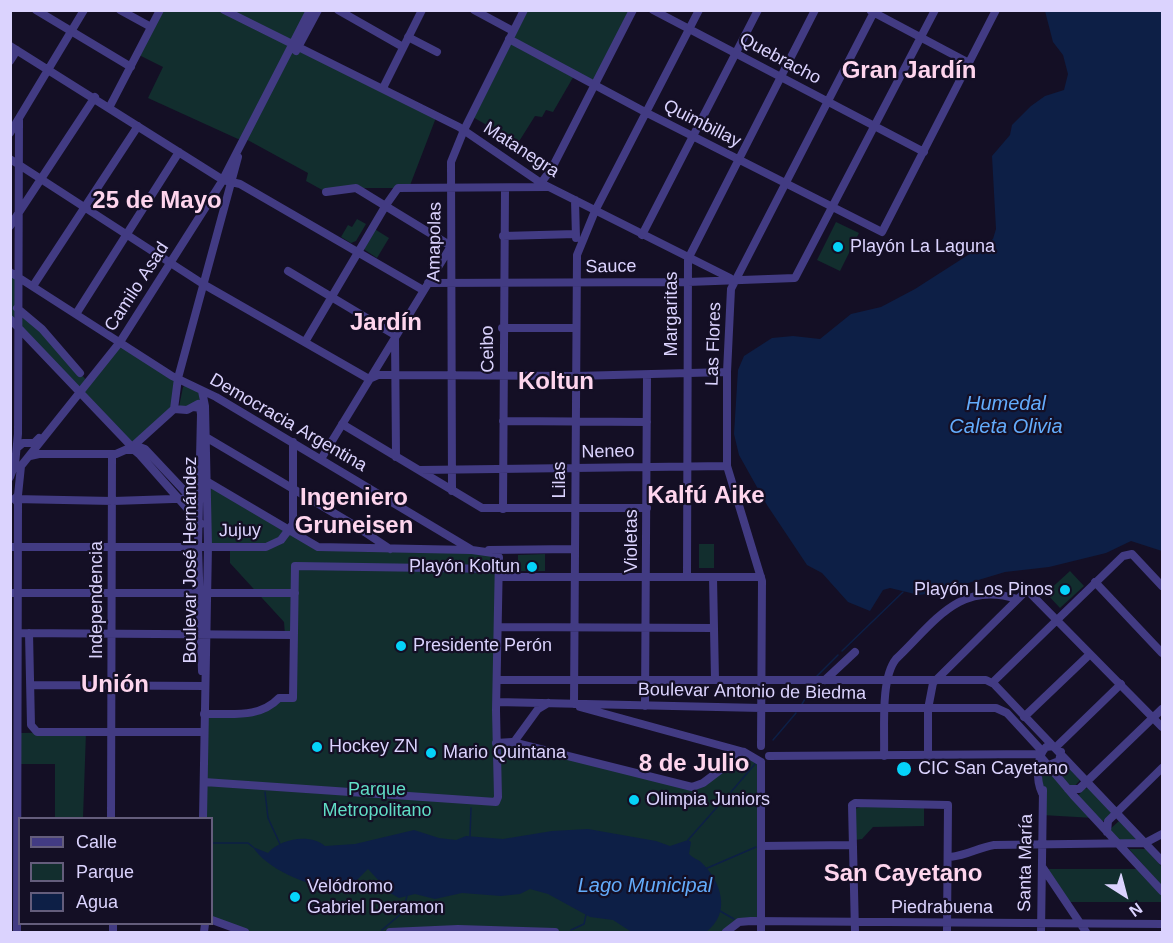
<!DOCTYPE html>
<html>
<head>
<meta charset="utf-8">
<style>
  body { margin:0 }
  #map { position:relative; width:1173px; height:943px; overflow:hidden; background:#140f25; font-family:Helvetica,sans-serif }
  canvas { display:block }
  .frame { position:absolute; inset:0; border:12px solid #dbd3fe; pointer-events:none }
  .legend { position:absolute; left:18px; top:817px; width:195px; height:108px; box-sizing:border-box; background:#140f25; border:2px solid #645d7c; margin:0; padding:8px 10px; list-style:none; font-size:18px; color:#dbd3fe }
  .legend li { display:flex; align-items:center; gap:12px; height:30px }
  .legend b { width:30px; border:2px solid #645d7c }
  .north { position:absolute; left:1095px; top:865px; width:60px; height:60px; -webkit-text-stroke:4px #140f25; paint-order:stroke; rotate:144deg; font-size:16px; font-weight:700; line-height:24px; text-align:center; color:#dbd3fe }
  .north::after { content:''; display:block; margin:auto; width:21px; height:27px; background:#dbd3fe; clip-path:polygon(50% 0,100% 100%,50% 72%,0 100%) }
</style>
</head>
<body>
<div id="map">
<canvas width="1173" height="943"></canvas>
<div class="frame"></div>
<ul class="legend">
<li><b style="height:8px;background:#423b83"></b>Calle</li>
<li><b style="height:16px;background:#122e2e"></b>Parque</li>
<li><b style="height:16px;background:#0d1f46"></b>Agua</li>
</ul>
<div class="north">N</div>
</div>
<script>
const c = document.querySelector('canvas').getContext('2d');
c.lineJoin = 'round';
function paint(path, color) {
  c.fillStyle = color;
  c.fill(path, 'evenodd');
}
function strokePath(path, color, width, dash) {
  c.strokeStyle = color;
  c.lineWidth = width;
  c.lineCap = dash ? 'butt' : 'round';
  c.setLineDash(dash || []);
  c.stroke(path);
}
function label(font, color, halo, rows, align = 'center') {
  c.font = font + ' Helvetica,sans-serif';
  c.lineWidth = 4.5;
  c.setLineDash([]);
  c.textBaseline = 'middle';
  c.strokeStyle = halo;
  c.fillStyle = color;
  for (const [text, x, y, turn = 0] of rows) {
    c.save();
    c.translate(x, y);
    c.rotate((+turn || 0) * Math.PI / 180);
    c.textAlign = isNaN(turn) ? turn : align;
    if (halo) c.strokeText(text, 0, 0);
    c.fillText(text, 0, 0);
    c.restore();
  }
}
const green = new Path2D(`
  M160,11H310L293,43L437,115L409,188H356L326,192L306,181L308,173L244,138L238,139L148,98L163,67L137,54Z
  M524,11H633L596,85L575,74L553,112L546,110L542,117L535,116L518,143L471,116Z
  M357,219L366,224L356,241L351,243L341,237L348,225L352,227Z
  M836,222L859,233L840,271L817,260Z
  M373,228L389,238L377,258L365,250L363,246Z
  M10,272L17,276V308L42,329L88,382L120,342L178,378L174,409L132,447L11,319Z
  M187,384L199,392L200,400L188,407H179L183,387Z
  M206,482L318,547L497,554V743L512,742L692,787L741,752L761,762V921H751L726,932H245L212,920V818H203L204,714L259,713L279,698H293L294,636L285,635L284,622L230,563V546H208Z
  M699,544H714V568H699Z
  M545,554V571H518V555Z
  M1070,571L1084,586L1060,608L1046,593Z
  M86,732L83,818H55V764H18L20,733Z
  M1041,757L1094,818L1042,815Z
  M1063,762L1080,780L1074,787H1071L1055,770Z
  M1088,788L1111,812V816L1102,822L1078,796L1084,789Z
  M863,806L924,807V826L873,827L862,839L855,840V809Z
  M1119,821L1137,840L1121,843L1109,830Z
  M1129,849H1146L1162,867V886Z
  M1043,869H1141L1162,891V902H1066Z`);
const water = new Path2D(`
  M1045,11H1162V551L1131,541L1106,553L1049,567L1005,572L935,593L919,595L890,588L883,590L870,611L848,602L822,573L807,565L767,505L739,455L734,434L738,370L744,356L772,338L793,336L820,339L851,314L881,307L915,289L993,239L996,229L992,156L1010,135L1012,125L1031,106L1045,96L1064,90L1068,74L1063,55L1053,42Z
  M588,829L656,841L670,846L688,840L691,842L689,854C693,858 697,859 701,862C721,881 732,913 706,932L630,931L613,920L590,917L548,894L530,889L520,894L501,896L462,893L435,899L415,894L399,898L390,893L368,869L352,885C325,896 267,871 253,847L268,853C280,839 310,833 325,846L355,844L414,830L439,838L456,840L466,836L503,839L552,831Z`);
const stream = new Path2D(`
  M842,651L903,592
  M816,677L838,655
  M802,704L814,684
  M773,740L796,713
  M265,792L268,818L280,844
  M731,792L755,764
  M470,836L471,808
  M688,840L726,797
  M212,843H248L253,847
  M705,869L756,847
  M720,911L734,919
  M382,930L402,913L407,896
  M571,930L584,924L586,915`);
const minor = new Path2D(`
  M36,10L131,67
  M120,10L151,27
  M224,10L459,127L541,183L730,278
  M338,10L403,47
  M474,10L513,31
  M653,10L924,152
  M871,11L969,63
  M408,37L437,52
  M509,39L647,113L882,232L996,10
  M10,46L223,180L240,184L423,290
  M296,51L318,10
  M10,61L17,50
  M383,88L422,10
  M110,106L160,10
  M10,133L84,10
  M10,159L203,284L369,379
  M541,183L552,168L633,10
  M575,200L576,238
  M10,226L95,97
  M642,235L758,10
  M503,236L576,234
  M288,271L395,335L396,457
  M10,272L172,376L216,397L472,550L493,553L499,557L496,710L498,797L496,802L204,782
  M428,283L688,282L795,278L935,10
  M33,286L138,126
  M17,308L42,329L80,373
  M76,314L179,152
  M10,319L132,447
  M502,328H576
  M305,342L386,205L398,188L547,187
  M369,379L378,375H396L576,376L727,372
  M202,391L205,406L208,546L203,818
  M194,407L200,408L201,414L198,547L202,671
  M174,409L187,410L198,404
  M503,421L647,422
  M342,424L482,508H647
  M204,436L354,525L390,549
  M134,445L145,449L193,500
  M17,448L23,443H34L39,438
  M126,450H134L140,455L201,524
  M30,456L39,454H116L132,447L174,409L178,378L238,157
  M321,459L451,246L356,188L326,192
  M420,470L727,466
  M10,477L15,464L18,434L19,120
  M201,478L318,547L471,550
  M452,491L451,162L464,130L524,10
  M14,499L113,501L203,498
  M15,499L18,495L21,466L120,342L221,183L310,10
  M15,499L18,503L17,932
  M503,509L505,189
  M10,547H266L281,540L293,524V442
  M489,550L573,549
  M500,577H761
  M687,577L688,259L815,10
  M713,577L715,680
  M1095,582L1162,653
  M10,593H295
  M499,627L713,628
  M18,633L294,635
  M29,633L31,725L37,732H204
  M498,680H986L994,684L1052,745
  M825,680L855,652
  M992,683L1123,556L1132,554L1162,586
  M32,685L205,686
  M497,702L761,708H996L1007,713L1042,751
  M574,704L577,255L595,211L699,10
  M645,706L647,376
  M580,707L744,752L761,762
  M204,714C231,713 259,719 279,698H293L295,566L500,569
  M1024,717L1090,654
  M514,742L538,709L548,703
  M496,743L512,742L692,787L703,783L744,752
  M761,746L762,581L727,466V372L731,289L875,10
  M1056,747L1121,684
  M769,756L1041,754
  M884,756C885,730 880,679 896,659C934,623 959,580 1017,599
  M928,756V709L933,683L1027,590L1162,727
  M1041,757L1073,795L1162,891
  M1049,765L1059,761L1061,752
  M1068,789H1079L1162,709
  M1042,793C1036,780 1036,757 1046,747L1053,746L1162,861
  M111,818L112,454
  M1107,832L1108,821L1162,768
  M762,846L853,845
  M950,857C969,855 977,848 994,845L1145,843L1162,834
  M1043,868L1086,932
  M212,920L245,932
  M113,932V924
  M204,932L205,924
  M390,932L458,929L555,932
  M726,932L739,922L751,921L1162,924
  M761,932V762
  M855,932L852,805L855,803L948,805L947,932
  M1041,932L1043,790`);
const markers = [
  [838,247,6,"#05d2f9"],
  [532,567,6,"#05d2f9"],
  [1065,590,6,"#05d2f9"],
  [401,646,6,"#05d2f9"],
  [317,747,6,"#05d2f9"],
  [431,753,6,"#05d2f9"],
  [904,769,8,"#05d2f9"],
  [634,800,6,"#05d2f9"],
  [295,897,6,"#05d2f9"]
];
const streetNames = [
  ["Quebracho",780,59,28],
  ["Quimbillay",702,124,27],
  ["Matanegra",521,150,33],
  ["Amapolas",435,242,-89],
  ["Sauce",611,267,-1],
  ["Camilo Asad",137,287,-57],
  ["Margaritas",672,314,-90],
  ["Las Flores",714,344,-88],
  ["Ceibo",488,349,-91],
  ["Democracia Argentina",288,423,30],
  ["Neneo",608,452,-1],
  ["Lilas",560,480,-90],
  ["Jujuy",240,531,-1],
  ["Violetas",632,541,-90],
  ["Boulevar José Hernández",191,560,-90],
  ["Independencia",97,600,-90],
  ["Boulevar Antonio de Biedma",752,692,1],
  ["Santa María",1026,863,-89],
  ["Piedrabuena",942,908]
];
const poiNames = [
  ["Playón La Laguna",850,247],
  ["Playón Koltun",520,567,"right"],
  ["Playón Los Pinos",1053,590,"right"],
  ["Presidente Perón",413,646],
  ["Hockey ZN",329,747],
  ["Mario Quintana",443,753],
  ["CIC San Cayetano",918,769],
  ["Olimpia Juniors",646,800],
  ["Velódromo",307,887],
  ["Gabriel Deramon",307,908]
];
const parkNames = [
  ["Parque",377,790],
  ["Metropolitano",377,811]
];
const waterNames = [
  ["Humedal",1006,404],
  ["Caleta Olivia",1006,427],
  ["Lago Municipal",645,886]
];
const districtNames = [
  ["Gran Jardín",909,71],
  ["25 de Mayo",157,201],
  ["Jardín",386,323],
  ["Koltun",556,382],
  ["Kalfú Aike",706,496],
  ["Ingeniero",354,498],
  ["Gruneisen",354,526],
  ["Unión",115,685],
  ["8 de Julio",694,764],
  ["San Cayetano",903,874]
];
paint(green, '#122e2e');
paint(water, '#0d1f46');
strokePath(stream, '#0d1f46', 1.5);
strokePath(minor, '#423b83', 8);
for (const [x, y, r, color] of markers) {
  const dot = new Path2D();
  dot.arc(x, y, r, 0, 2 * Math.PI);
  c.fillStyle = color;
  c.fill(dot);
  strokePath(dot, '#140f25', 2);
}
label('18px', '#dbd3fe', '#140f25', streetNames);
label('18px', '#dbd3fe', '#140f25', poiNames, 'left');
label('18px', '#60ddc5', '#140f25', parkNames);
label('italic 20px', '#63acfc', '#140f25', waterNames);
label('bold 24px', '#fed5ed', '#140f25', districtNames);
</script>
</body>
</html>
